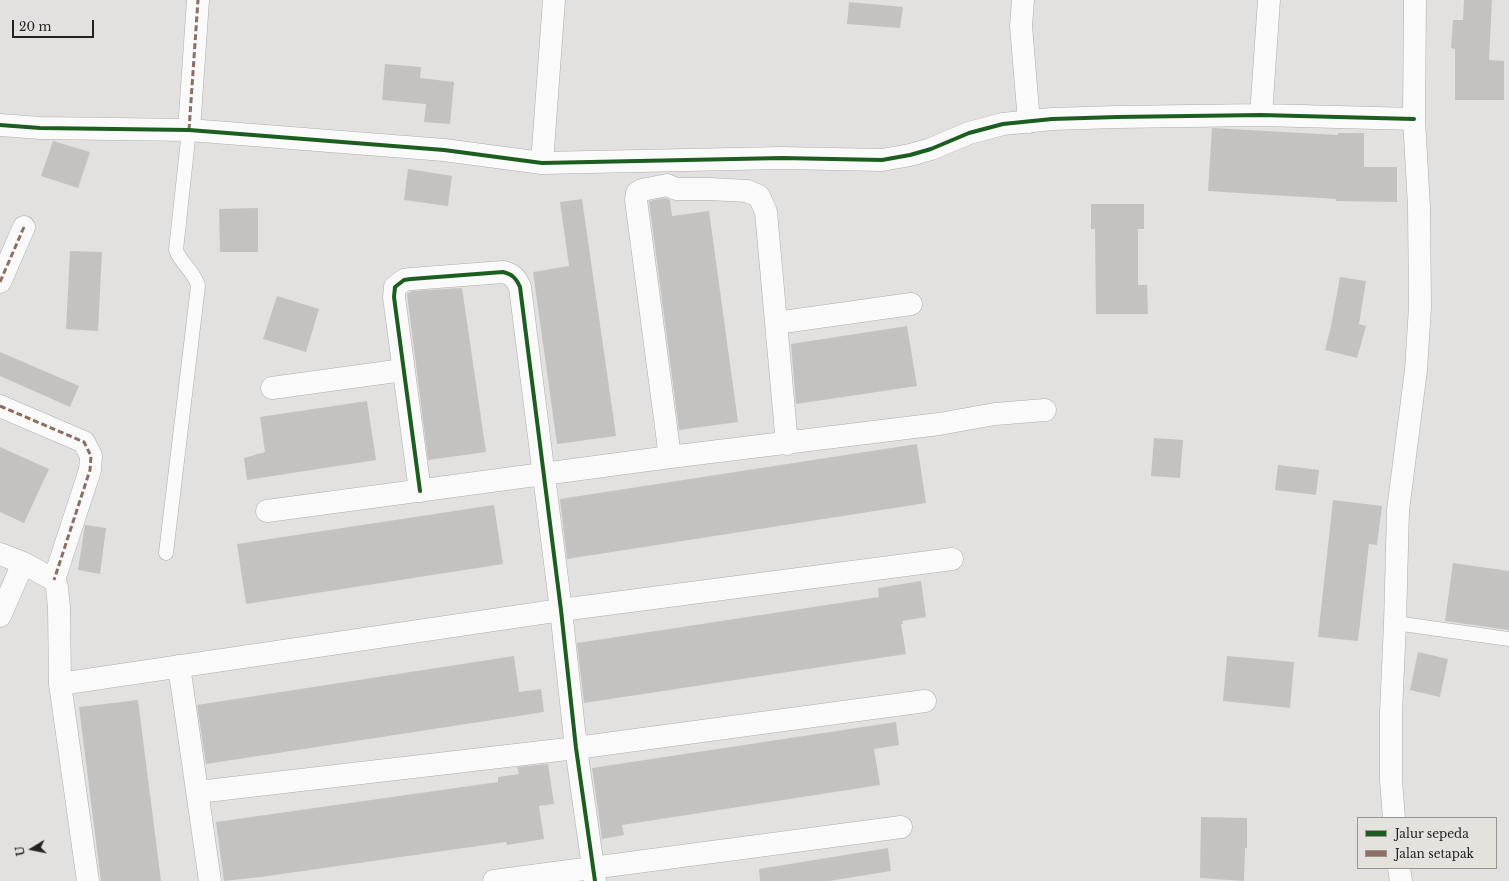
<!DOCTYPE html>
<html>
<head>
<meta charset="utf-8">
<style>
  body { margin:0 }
  #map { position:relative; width:1509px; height:881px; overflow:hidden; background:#e3e1df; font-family:"Libre Baskerville",serif }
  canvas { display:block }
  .legend { position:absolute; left:1357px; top:817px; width:140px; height:52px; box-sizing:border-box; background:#e5e1dd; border:1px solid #979592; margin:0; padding:5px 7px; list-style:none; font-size:12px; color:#232221 }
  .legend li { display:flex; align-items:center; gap:8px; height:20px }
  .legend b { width:20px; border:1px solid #979592 }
  .north { position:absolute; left:12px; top:829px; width:40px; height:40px; -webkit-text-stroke:3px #e5e1dd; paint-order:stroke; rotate:260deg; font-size:11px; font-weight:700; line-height:16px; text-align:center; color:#232221 }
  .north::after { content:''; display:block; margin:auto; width:14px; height:18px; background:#232221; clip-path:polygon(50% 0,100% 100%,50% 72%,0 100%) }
  .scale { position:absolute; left:12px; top:20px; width:82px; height:18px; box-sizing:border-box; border:2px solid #232221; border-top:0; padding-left:5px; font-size:12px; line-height:14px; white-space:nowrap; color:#232221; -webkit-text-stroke:3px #e5e1dd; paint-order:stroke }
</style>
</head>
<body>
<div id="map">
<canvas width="1509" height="881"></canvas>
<ul class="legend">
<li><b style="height:5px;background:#1b5e20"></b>Jalur sepeda</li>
<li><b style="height:5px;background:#8d6e63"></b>Jalan setapak</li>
</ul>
<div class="north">U</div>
<div class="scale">20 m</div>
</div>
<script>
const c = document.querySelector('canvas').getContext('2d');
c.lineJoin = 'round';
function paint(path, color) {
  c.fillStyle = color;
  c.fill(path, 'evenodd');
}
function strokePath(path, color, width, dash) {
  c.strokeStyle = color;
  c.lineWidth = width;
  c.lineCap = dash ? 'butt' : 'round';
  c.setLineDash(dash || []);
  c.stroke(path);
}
const building = new Path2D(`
  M1464,0H1492L1489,60L1504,61V100H1455V49L1451,48L1453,20H1463Z
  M849,2L903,7L900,28L847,24Z
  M385,64L421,67L420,78L454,82L450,124L424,122L426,104L382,100Z
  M1212,128L1338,135V133H1364V167H1397V202L1336,201V199L1208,191Z
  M53,141L90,152L78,188L41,176Z
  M408,169L452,176L448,206L404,200Z
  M666,198L670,200L672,216L709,211L738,422L679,430L649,201Z
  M582,199L616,436L557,444L533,272L569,266L560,202Z
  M1091,204H1144V229H1138V285H1147L1148,314H1096L1095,229H1091Z
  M258,208V252H220L219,209Z
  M70,251L102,252L98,331L66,329Z
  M1340,277L1366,281L1359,324L1366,326L1357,358L1325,350L1331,326Z
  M462,288L486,452L428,460L407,294L412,291Z
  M277,296L319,309L306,352L263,339Z
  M907,326L917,386L796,404L791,344Z
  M0,352L79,386L70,407L0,376Z
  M367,401L376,460L247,480L244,458L265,452L260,417Z
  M1154,438L1183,440L1180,478L1151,476Z
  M917,444L926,503L567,559L560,499Z
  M0,447L49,469L24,523L0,512Z
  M1278,465L1319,470L1316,495L1275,490Z
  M1333,500L1382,506L1377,545L1369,544L1358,641L1318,637Z
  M494,505L503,564L246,604L237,544Z
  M85,525L106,528L100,574L78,570Z
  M1453,563L1509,571V630L1445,621Z
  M921,581L926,617L902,621L903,624H901L906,654L584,703L577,643L879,597L878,588Z
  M1418,652L1448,659L1440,697L1410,690Z
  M514,656L519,692L541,689L544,712L206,764L197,705Z
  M1227,656L1294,662L1290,708L1223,701Z
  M138,700L161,881H101L79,707Z
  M896,722L899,745L874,749L880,785L622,825L624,835L602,839L592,768Z
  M548,764L554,804L539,806L544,839L507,845L506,842L261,877L224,881L216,822L498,782V777L519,774L517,767Z
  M1201,817L1247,818V848H1245L1244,881L1200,878Z
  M888,848L891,871L829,881H760L759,869Z`);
const lane = new Path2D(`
  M166,553L198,286C195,272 181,264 176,250L189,130
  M1395,623L1509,639`);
const street = new Path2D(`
  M1023,0L1021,26L1029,122
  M1261,115L1269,0
  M0,125L40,128L189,130L444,150L542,163L782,158L882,160L910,155L931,149L969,133L1003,124L1052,119L1117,117L1261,115L1414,119
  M189,130L198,0
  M542,163L554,0
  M0,282L24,227
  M776,323L911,304
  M272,388L403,370
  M0,406L84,442L91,456L90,470L54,580
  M670,457L636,200L637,193L642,190L667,185L676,189H710L747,191L759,196L766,212L787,444
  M420,491L394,297L395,287L404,280L411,279L503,272C512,274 516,278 520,287L561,610L576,748L595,881
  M267,511L670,457L939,424L995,414L1045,410
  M0,554L23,563L54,580L57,587L59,608L60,684L88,881
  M0,616L23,563
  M179,666L210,881
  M60,684L561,610L952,559
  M198,792L576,748L925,701
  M1394,818L1391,780V713L1395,623L1398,510L1416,370L1420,307L1419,207L1414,119L1415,0
  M1399,868L1401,881
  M494,881L901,827`);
const quiet = new Path2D(`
  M189,130L198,0
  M0,282L24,227
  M0,406L84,442L91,456L90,470L54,580`);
const cycleway = new Path2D(`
  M0,125L40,128L189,130L444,150L542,163L782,158L882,160L910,155L931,149L969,133L1003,124L1052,119L1117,117L1261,115L1414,119
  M420,491L394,297L395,287L404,280L411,279L503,272C512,274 516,278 520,287L561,610L576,748L595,881`);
paint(building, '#c4c2c0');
strokePath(lane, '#aeacaa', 15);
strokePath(street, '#aeacaa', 23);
strokePath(lane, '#fbfafa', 14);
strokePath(street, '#fbfafa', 22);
strokePath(quiet, '#8d6e63', 3, [6, 3]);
strokePath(cycleway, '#1b5e20', 4);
</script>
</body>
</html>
